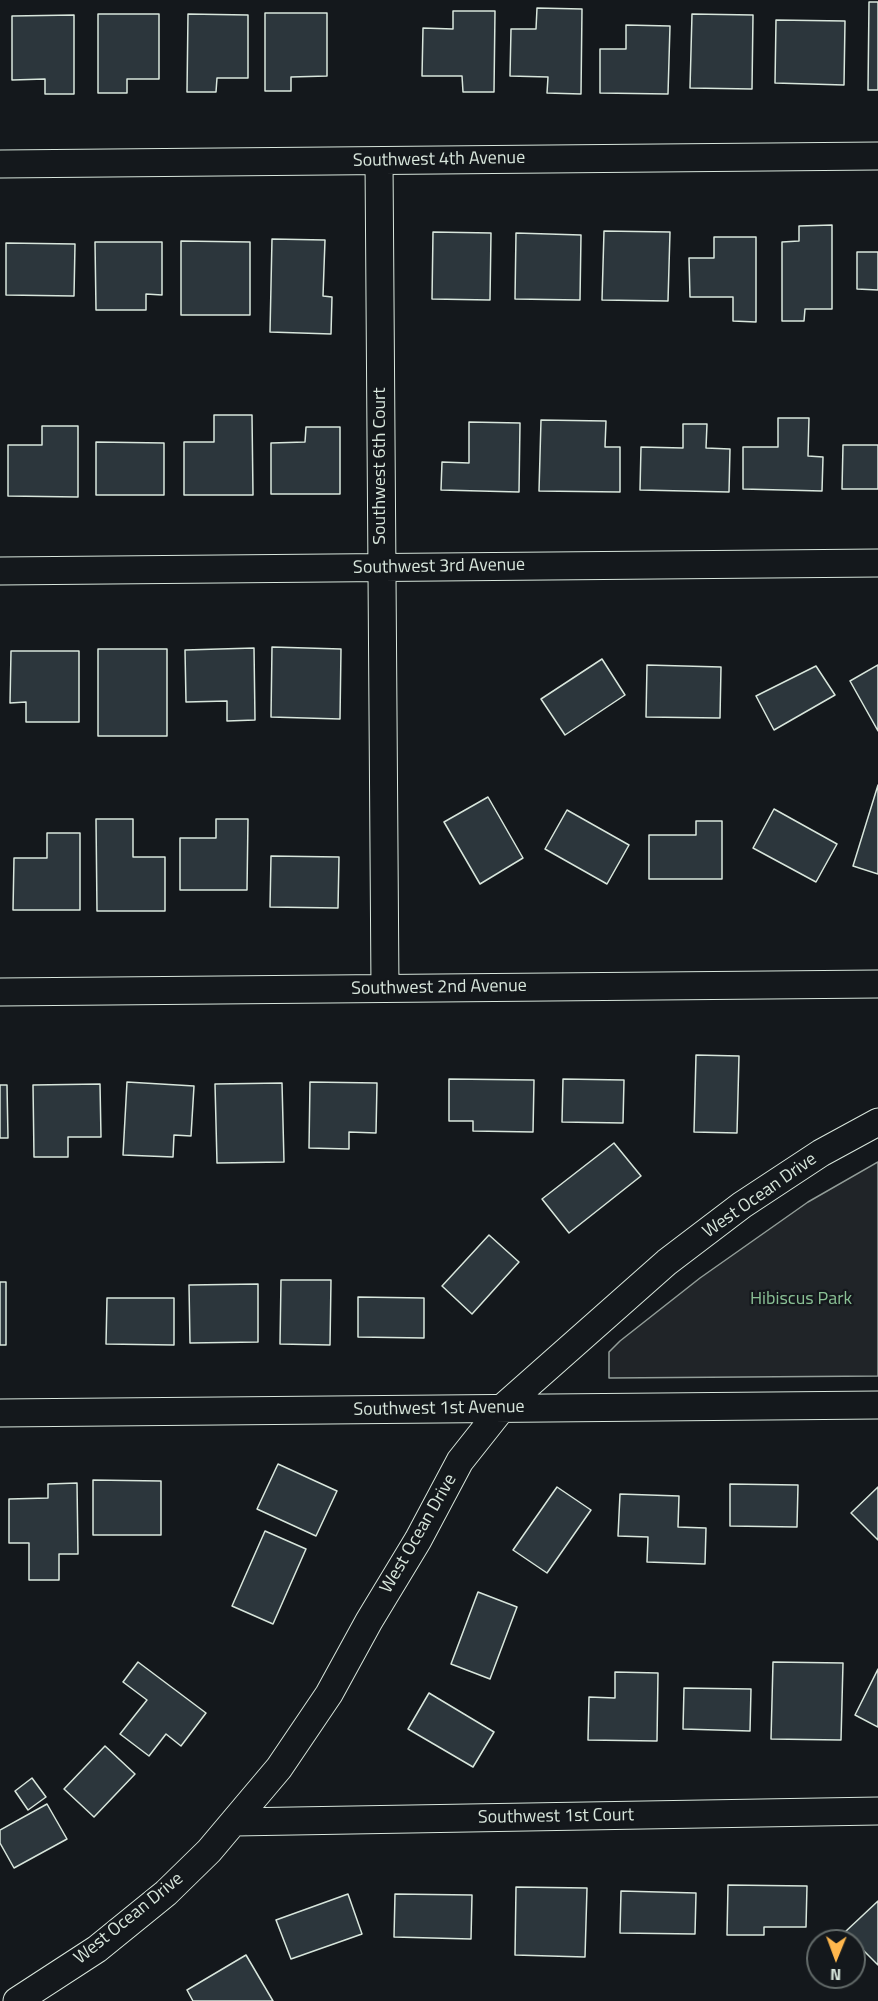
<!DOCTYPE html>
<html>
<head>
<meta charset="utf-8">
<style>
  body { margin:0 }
  #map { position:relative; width:878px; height:2001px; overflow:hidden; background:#14181c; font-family:"Titillium Web",sans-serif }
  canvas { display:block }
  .north { position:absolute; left:806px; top:1929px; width:60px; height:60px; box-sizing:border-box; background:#14181c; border:2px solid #626a69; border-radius:50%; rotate:181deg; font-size:16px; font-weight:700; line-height:24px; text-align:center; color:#d8e6dc }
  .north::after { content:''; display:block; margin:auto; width:21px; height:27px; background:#ffb74d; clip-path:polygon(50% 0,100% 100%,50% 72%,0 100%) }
</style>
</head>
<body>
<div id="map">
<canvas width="878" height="2001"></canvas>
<div class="north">N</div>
</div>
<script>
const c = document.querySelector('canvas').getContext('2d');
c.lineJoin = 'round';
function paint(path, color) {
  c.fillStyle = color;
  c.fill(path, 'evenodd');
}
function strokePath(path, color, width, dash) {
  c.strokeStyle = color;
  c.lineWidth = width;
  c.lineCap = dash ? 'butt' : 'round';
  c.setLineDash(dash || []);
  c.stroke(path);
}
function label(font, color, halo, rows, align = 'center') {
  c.font = font + ' "Titillium Web",sans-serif';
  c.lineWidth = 4.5;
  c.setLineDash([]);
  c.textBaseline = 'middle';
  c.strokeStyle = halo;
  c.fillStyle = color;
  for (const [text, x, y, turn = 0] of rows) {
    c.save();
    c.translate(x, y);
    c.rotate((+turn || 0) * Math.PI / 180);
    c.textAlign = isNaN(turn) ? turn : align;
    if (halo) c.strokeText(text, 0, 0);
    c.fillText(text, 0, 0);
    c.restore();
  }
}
const green = new Path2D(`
  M878,1162V1376L609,1378V1352L620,1341L700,1278L808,1202Z`);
const building = new Path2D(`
  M869,2H878V90H868Z
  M537,8L582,9L581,94L547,93L548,77L510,76L511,29H536Z
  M453,11H495L494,92H463L462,76H422L423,28L453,29Z
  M265,13H327V76L291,77V91H265Z
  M98,14H159V79H127V93H98Z
  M188,14L248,15V78H217L216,92H187Z
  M692,14L753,15L752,89L690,88Z
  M74,15V94H45V79L12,80V16Z
  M776,20L845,21L844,85L775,83Z
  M626,25L670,26L668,94L600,93V49H626Z
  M832,225V309H805L804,321H782V242L799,241V226Z
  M604,231L670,232L668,301L602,300Z
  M433,232L491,233L490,300L432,299Z
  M516,233L581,235L580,300L515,299Z
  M714,237H756V322L733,321V297H690L689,258H714Z
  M272,239L325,240L323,296L332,297L331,334L270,332Z
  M181,241L250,242V315H181Z
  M95,242H162V295L146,294V310H96Z
  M6,243L75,244L74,296L6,295Z
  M857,252H878V290L857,289Z
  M214,415H252L253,495H184V442H214Z
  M778,418H809L808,456L823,457L822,491L743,489V447H778Z
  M541,420L606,421L605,447H620V492L539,491Z
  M469,422L520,423L519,492L441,490L442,462L469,463Z
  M683,424H707L706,448L730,449L729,492L640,490L641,447L683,448Z
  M42,426H78V497L8,496V445H42Z
  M306,427H340V494H271V443L305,442Z
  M96,442L164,443V495H96Z
  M843,445H878V489H842Z
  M272,647L341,649L340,719L271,717Z
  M254,648L255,720L227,721V701L186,702L185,650Z
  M98,649H167V736H98Z
  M11,651H79V722H26V702L10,703Z
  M602,659L625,695L565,735L541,699Z
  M647,665L721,667L720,718L646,717Z
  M878,665V731L850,681Z
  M816,666L835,695L774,730L756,696Z
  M878,785V874L853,866Z
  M488,797L523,858L480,884L444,822Z
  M774,809L837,844L816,882L753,848Z
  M567,810L629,845L607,884L545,849Z
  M96,819H133V857H165V911H97Z
  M216,819H248L247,890H180V838H216Z
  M696,821H722V879H649V835H696Z
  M47,833H80V910H13L14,858H47Z
  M271,856L339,857L338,908L270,907Z
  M696,1055L739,1056L737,1133L694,1132Z
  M449,1079L534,1080L533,1132L473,1131V1121H449Z
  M563,1079L624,1080L623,1123L562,1122Z
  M127,1082L194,1086L191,1136L174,1135L173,1157L123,1155Z
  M310,1082L377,1083L376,1133L349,1132V1149L309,1148Z
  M282,1083L284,1162L217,1163L215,1084Z
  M100,1084L101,1137H68V1157H34L33,1085Z
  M0,1085H7L8,1138H0Z
  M614,1143L641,1176L569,1233L542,1199Z
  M489,1235L519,1262L472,1314L442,1286Z
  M281,1280H331L330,1345L280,1344Z
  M0,1282H6V1345H0Z
  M258,1284V1342L190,1343L189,1285Z
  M358,1297L424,1298V1338L358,1337Z
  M107,1298H174V1345L106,1344Z
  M278,1464L337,1491L316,1536L257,1509Z
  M93,1480L161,1481V1535H93Z
  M77,1483L78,1554H59V1580H29V1543H9V1499L48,1498V1484Z
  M730,1484L798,1485L797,1527L730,1526Z
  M557,1487L591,1510L547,1573L513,1550Z
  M878,1487V1540L851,1513Z
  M620,1494L679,1496L678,1527L706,1528L705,1564L647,1562L648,1537L618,1536Z
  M265,1531L306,1549L273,1624L232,1606Z
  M478,1592L517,1607L490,1679L451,1664Z
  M138,1662L206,1713L181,1746L166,1734L149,1756L120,1734L147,1700L123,1682Z
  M773,1662L843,1663L841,1740L771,1739Z
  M878,1669V1727L855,1715Z
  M615,1672L658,1673L657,1741L588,1740L589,1697L615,1698Z
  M684,1688L751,1689L750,1731L683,1729Z
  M429,1693L494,1732L473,1767L408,1729Z
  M105,1746L135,1774L94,1817L64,1789Z
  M32,1778L46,1797L28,1810L15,1791Z
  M47,1804L67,1839L14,1868L0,1843V1830Z
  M728,1885L807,1886L806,1927H764V1935H727Z
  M516,1887L587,1888L585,1957L515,1955Z
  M621,1891L696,1893L695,1934L620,1933Z
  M348,1894L362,1934L291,1959L276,1920Z
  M395,1894L472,1895L471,1939L394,1937Z
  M878,1901V1965L845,1932Z
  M246,1955L273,2001H193L187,1990Z`);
const minor = new Path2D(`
  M379,161L385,988
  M0,164L878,156
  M0,571L878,563
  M0,992L878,984
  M0,1413L878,1405
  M235,1822L878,1811
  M17,2001L97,1949L166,1893L209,1851L279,1768L329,1694L369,1621L418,1540L460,1461L502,1408L667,1262L742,1205L821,1153L878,1122`);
const streetNames = [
  ["Southwest 4th Avenue",439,160,-1],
  ["Southwest 6th Court",381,466,-90],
  ["Southwest 3rd Avenue",439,567,-1],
  ["Southwest 2nd Avenue",439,988,-1],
  ["West Ocean Drive",760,1196,-35],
  ["Southwest 1st Avenue",439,1409,-1],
  ["West Ocean Drive",419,1534,-60],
  ["Southwest 1st Court",556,1817,-1],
  ["West Ocean Drive",129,1919,-39]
];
const parkNames = [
  ["Hibiscus Park",801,1300]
];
paint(green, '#202428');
strokePath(green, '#939e99', 1.5);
paint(building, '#2c363c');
strokePath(building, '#d8e6dc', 1.5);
strokePath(minor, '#d8e6dc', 29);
strokePath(minor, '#14181c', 27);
label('18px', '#d8e6dc', '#14181c', streetNames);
label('18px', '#8ac095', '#14181c', parkNames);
</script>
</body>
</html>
